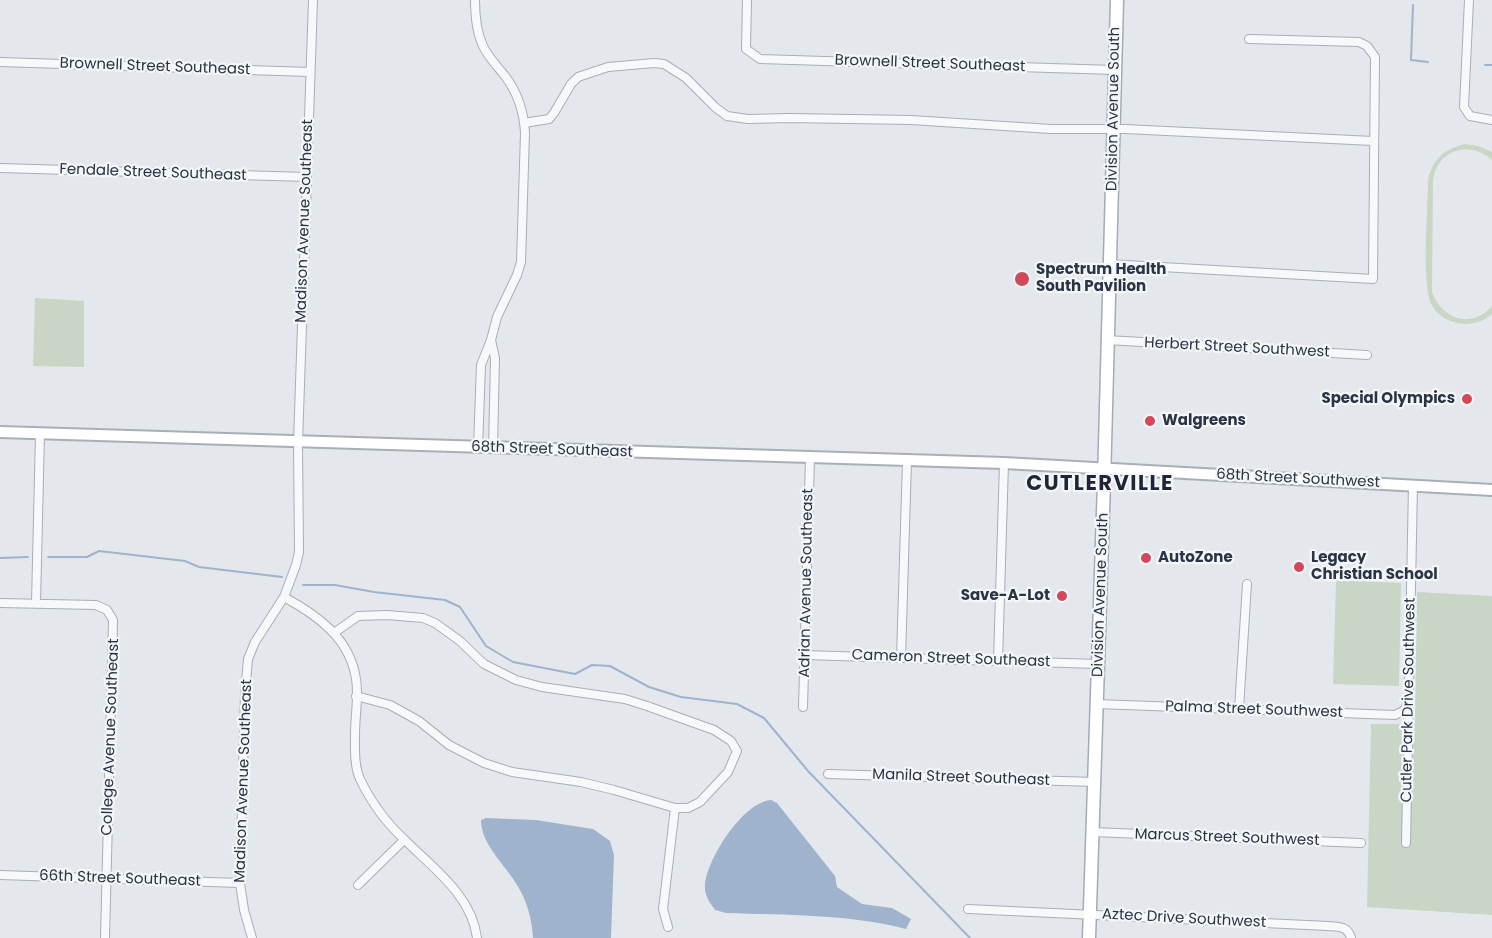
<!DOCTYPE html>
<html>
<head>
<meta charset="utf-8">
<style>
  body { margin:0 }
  canvas { display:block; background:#e4e7ec }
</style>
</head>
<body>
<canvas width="1492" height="938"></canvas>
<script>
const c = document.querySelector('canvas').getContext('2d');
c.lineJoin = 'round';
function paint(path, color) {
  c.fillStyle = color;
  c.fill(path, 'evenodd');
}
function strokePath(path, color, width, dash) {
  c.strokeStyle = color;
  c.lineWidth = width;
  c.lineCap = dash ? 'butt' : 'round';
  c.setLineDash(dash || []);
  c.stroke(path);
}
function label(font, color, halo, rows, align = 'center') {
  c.font = font + ' Poppins,sans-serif';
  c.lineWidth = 4.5;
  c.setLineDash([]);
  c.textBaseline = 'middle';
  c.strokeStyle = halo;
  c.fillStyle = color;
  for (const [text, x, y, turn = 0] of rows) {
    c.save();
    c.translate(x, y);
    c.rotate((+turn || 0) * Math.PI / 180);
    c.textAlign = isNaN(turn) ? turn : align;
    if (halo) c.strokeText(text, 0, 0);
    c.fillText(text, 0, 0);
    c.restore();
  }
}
const green = new Path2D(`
  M1464,144L1478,146L1492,152V160C1470,139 1436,150 1433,181L1432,292C1442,319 1471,330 1492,306V314C1483,322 1470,326 1458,323C1447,321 1437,315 1432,305C1421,287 1428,205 1428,180C1433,159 1443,150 1464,144Z
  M35,298L84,301V367L33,366Z
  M1336,580L1401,583L1399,686L1333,684Z
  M1417,592L1492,596V915L1367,907L1371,724H1415Z`);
const water = new Path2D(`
  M771,800L777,803L835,876L837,887L862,904L892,908L911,919L906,929C848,914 786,915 726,913L715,910C710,903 704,895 705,885C707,859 743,802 771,800Z
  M486,818L536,820L593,829L610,841L614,855L611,938H533C532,919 527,901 517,885C505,864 481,845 481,820Z`);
const stream = new Path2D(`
  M1413,5L1411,60L1428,62
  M1485,65H1492
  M48,557H87L99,551L185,561L199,567L282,577
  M0,558L28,557
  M303,585H335L374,592L445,600L460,607L486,646L513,662L575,674L592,665L610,666L649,687L681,697L737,704L764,718L808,771L970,938`);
const minor = new Path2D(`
  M475,0C475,16 476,31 483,46C488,57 497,66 505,76C517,92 524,112 525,133L521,262L517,275L497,317L491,340L481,365L478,448
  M747,0L746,49L760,59L1115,70
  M1469,0L1464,107L1470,116L1492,120
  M0,62L310,72
  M524,123L549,119L554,113L571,84L578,77L608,67L654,63L664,64L686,78L716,108L727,116L748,119L789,118L911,120L1051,129H1125L1373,141
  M0,168L307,177
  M1109,264L1373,279L1375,57L1367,46L1359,42L1249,39
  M491,340L495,358L493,449
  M1107,340L1367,355
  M284,597C317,615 350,638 356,679C359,696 355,716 355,734C355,748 354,766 360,779C371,802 387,824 406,841C434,869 472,896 477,938
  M0,603L96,605L107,610L113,620L105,938
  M36,603L40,434
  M334,633L358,616L387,615L423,618L435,623L460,641L484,664L516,680L542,687L625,699L647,706L714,730L731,741L737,751L728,772L700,802L688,808H675L614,790L581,782L512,772L484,763L449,745L419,721L390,705L356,696
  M804,655L1098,664
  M901,658L907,461
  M998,661L1004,463
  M1097,704L1395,715L1403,711L1408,705
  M803,707L810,458
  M1239,709L1247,584
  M828,774L1095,782
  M1093,832L1361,843
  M1406,843L1413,485
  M0,875L240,883
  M358,885L404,840
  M968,909L1328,926C1339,927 1348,926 1351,938
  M668,927L663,909L675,808
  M252,938L244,910L240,883L245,694L248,659L255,642L284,597L296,565L299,552L298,443L313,0`);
const secondary = new Path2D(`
  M0,432L1004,463L1492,490`);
const primary = new Path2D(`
  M1089,938L1104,482L1117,0`);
const markers = [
  [1022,279,8,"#d1495b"],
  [1467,399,6,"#d1495b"],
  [1150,421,6,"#d1495b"],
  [1146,558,6,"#d1495b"],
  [1299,567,6,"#d1495b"],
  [1062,596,6,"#d1495b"]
];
const streetNames = [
  ["Brownell Street Southeast",930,64,2],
  ["Brownell Street Southeast",155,67,2],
  ["Division Avenue South",1114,109,-89],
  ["Fendale Street Southeast",153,173,2],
  ["Madison Avenue Southeast",305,221,-88],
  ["Herbert Street Southwest",1237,348,3],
  ["68th Street Southeast",552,450,2],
  ["68th Street Southwest",1298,479,3],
  ["Adrian Avenue Southeast",807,583,-89],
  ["Division Avenue South",1101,595,-88],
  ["Cameron Street Southeast",951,659,2],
  ["Cutler Park Drive Southwest",1409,700,-89],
  ["Palma Street Southwest",1254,710,2],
  ["College Avenue Southeast",111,737,-88],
  ["Manila Street Southeast",961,778,2],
  ["Madison Avenue Southeast",244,781,-88],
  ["Marcus Street Southwest",1227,838,2],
  ["66th Street Southeast",120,879,2],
  ["Aztec Drive Southwest",1184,919,3]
];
const poiNames = [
  ["Spectrum Health",1036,270],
  ["South Pavilion",1036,287],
  ["Special Olympics",1455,399,"right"],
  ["Walgreens",1162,421],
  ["AutoZone",1158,558],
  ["Legacy",1311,558],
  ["Christian School",1311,575],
  ["Save-A-Lot",1050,596,"right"]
];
const districtNames = [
  ["CUTLERVILLE",1100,485]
];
paint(green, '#c9d6c5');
paint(water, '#9fb4cc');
strokePath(stream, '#9fb4cc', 2);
strokePath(minor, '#a9aeb7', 10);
strokePath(secondary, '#a9aeb7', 14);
strokePath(primary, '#a3abb8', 15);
strokePath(minor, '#f7f8fa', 8);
strokePath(secondary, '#fff', 10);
strokePath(primary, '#fff', 12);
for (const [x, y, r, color] of markers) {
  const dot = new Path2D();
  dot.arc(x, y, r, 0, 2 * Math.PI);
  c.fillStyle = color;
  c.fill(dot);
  strokePath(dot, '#f4f6f9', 2);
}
label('15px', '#2b3445', '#f4f6f9', streetNames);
label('bold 15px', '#2b3445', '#f4f6f9', poiNames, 'left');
c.letterSpacing = '1.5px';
label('bold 21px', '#1d2536', '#f4f6f9', districtNames);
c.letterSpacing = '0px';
</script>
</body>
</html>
